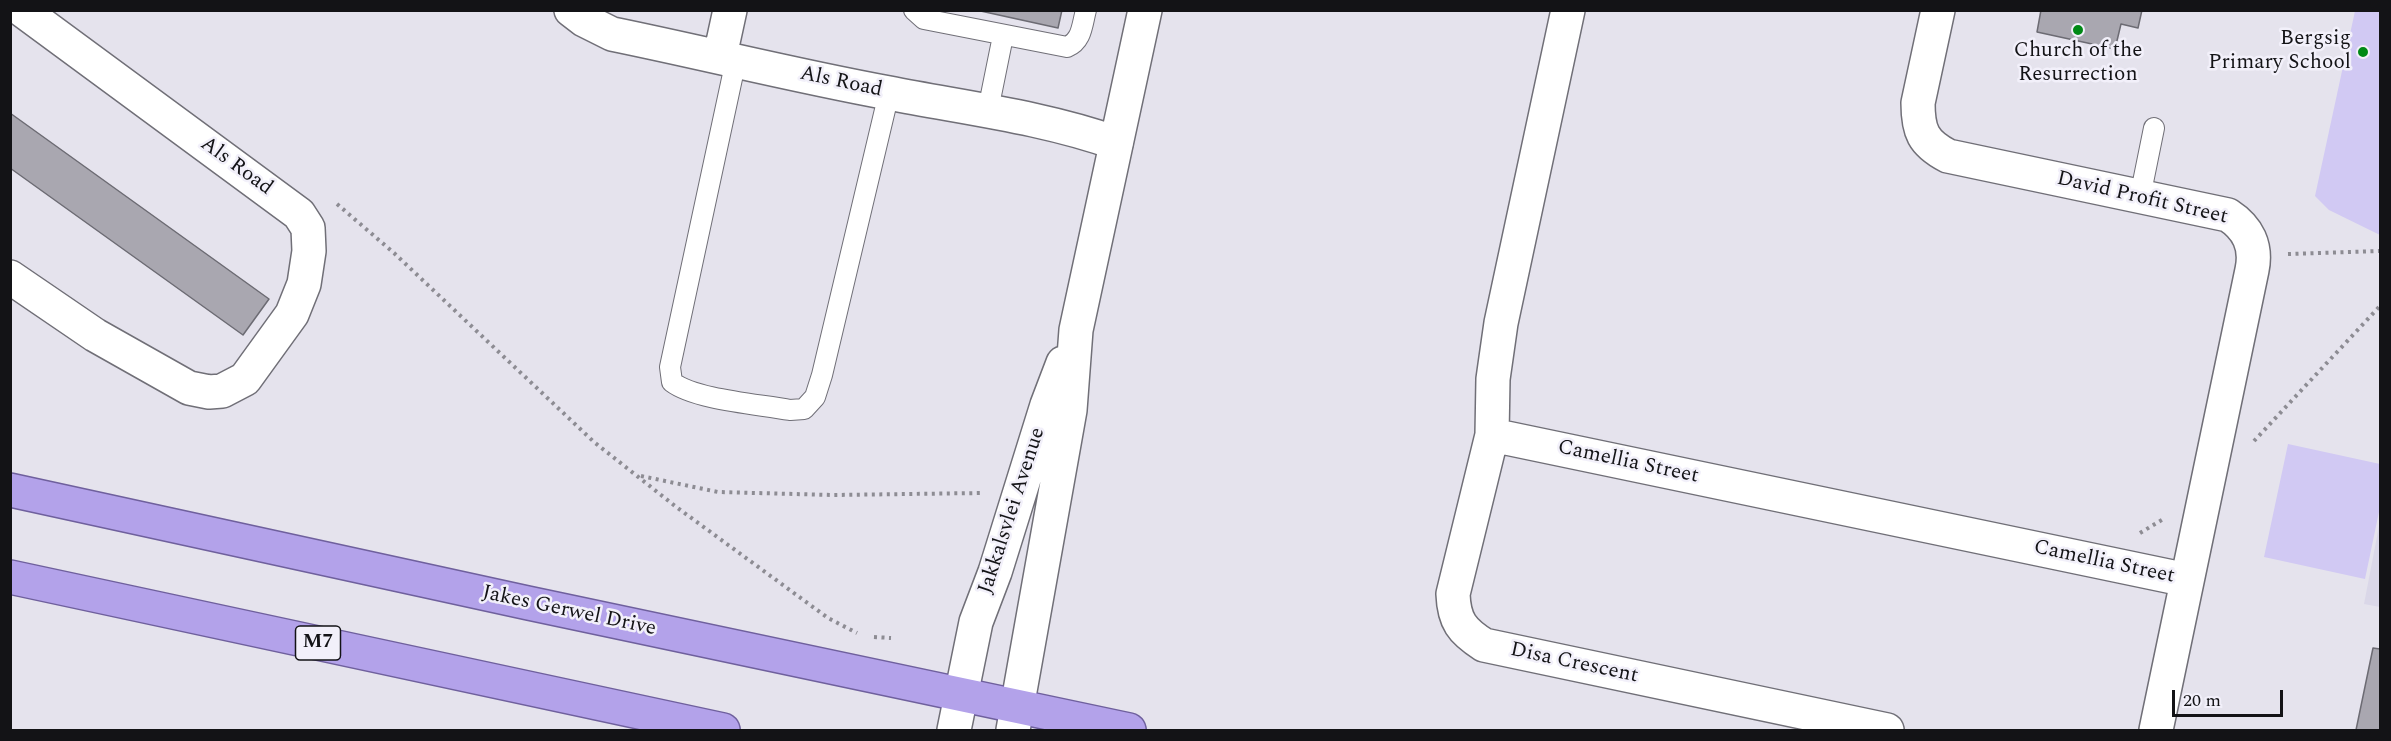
<!DOCTYPE html>
<html>
<head>
<meta charset="utf-8">
<style>
  body { margin:0 }
  #map { position:relative; width:2391px; height:741px; overflow:hidden; background:#e5e3ed; font-family:Spectral,serif }
  canvas { display:block }
  .frame { position:absolute; inset:0; border:12px solid #131316; pointer-events:none }
  .scale { position:absolute; left:2172px; top:690px; width:111px; height:27px; box-sizing:border-box; border:3px solid #131316; border-top:0; padding-left:8px; font-size:18px; line-height:21px; white-space:nowrap; color:#131316; -webkit-text-stroke:4px #f2f0fa; paint-order:stroke }
</style>
</head>
<body>
<div id="map">
<canvas width="2391" height="741"></canvas>
<div class="frame"></div>
<div class="scale">20 m</div>
</div>
<script>
const c = document.querySelector('canvas').getContext('2d');
c.lineJoin = 'round';
function paint(path, color) {
  c.fillStyle = color;
  c.fill(path, 'evenodd');
}
function strokePath(path, color, width, dash) {
  c.strokeStyle = color;
  c.lineWidth = width;
  c.lineCap = dash ? 'butt' : 'round';
  c.setLineDash(dash || []);
  c.stroke(path);
}
function label(font, color, halo, rows, align = 'center') {
  c.font = font + ' Spectral,serif';
  c.lineWidth = 5;
  c.setLineDash([]);
  c.textBaseline = 'middle';
  c.strokeStyle = halo;
  c.fillStyle = color;
  for (const [text, x, y, turn = 0] of rows) {
    c.save();
    c.translate(x, y);
    c.rotate((+turn || 0) * Math.PI / 180);
    c.textAlign = isNaN(turn) ? turn : align;
    if (halo) c.strokeText(text, 0, 0);
    c.fillText(text, 0, 0);
    c.restore();
  }
}
const built = new Path2D(`
  M2380,521V607L2364,604Z`);
const green = new Path2D(`
  M2355,11H2380V235L2329,210L2315,196Z
  M2288,444L2380,464V507L2365,579L2264,557Z`);
const building = new Path2D(`
  M976,10H1062L1058,28Z
  M2041,10H2142L2138,28L2121,24L2115,49L2037,32Z
  M10,113L269,299L243,335L10,168Z
  M2373,648L2380,649V730H2356Z`);
const path = new Path2D(`
  M337,204L394,253L594,442L675,506L828,618L857,633
  M2288,254L2380,251
  M2254,441L2380,306
  M641,476L718,492L833,495L982,493
  M2140,533L2165,518
  M874,637L891,638`);
const service = new Path2D(`
  M914,10L924,19L1067,47C1082,41 1082,25 1086,10
  M736,60L670,367L672,382C696,400 758,404 790,410L804,409L815,397L822,375L889,93
  M988,110L1003,36
  M2140,197L2154,128`);
const minor = new Path2D(`
  M571,10L584,20L612,34C705,53 796,76 889,93C965,108 1043,117 1116,143
  M1568,10L1501,323L1493,379L1492,435L2187,580
  M1938,10L1918,103C1918,131 1923,143 1948,156L2228,215C2248,228 2257,246 2252,270L2156,730
  M720,56L730,10
  M10,277L95,335L189,388L209,392L222,391L245,379L292,314L304,284L309,251L308,228L299,214L22,10
  M1492,435L1453,594C1454,621 1462,631 1484,645L1887,730`);
const tertiary = new Path2D(`
  M954,730L976,622L995,572L1047,405L1063,363
  M1013,730L1070,410L1076,330L1145,10`);
const trunk = new Path2D(`
  M10,490L528,603L1129,730
  M10,577L723,730`);
const markers = [
  [2078,30,6,"#008915"],
  [2363,52,6,"#008915"]
];
const shields = [
  [318,643,45]
];
const shieldNames = [
  ["M7",318,643]
];
const poiNames = [
  ["Bergsig",2351,40],
  ["Primary School",2351,64],
  ["Church of the",2078,52,"center"],
  ["Resurrection",2078,76,"center"]
];
const streetNames = [
  ["Als Road",841,83,12],
  ["Als Road",236,167,36],
  ["David Profit Street",2142,199,13],
  ["Camellia Street",1628,463,12],
  ["Jakkalsvlei Avenue",1013,511,-72],
  ["Camellia Street",2104,563,12],
  ["Jakes Gerwel Drive",569,612,12],
  ["Disa Crescent",1574,664,12]
];
paint(built, '#dad7e8');
paint(green, '#d1c9f3');
paint(building, '#a9a7b0');
strokePath(building, '#6c6b73', 1.5);
strokePath(service, '#706f77', 22);
strokePath(minor, '#706f77', 36);
strokePath(tertiary, '#706f77', 36);
strokePath(trunk, '#6f609d', 36);
strokePath(path, '#8d8c93', 4, [3, 4.5]);
strokePath(service, '#fff', 20);
strokePath(minor, '#fff', 33);
strokePath(tertiary, '#fff', 33);
strokePath(trunk, '#b3a2ea', 33);
for (const [x, y, r, color] of markers) {
  const dot = new Path2D();
  dot.arc(x, y, r, 0, 2 * Math.PI);
  c.fillStyle = color;
  c.fill(dot);
  strokePath(dot, '#f2f0fa', 2);
}
for (const [x, y, w] of shields) {
  const box = new Path2D();
  box.roundRect(x - w / 2, y - 17, w, 34, 4.5);
  c.fillStyle = '#f2f0fa';
  c.fill(box);
  strokePath(box, '#131316', 1.5);
}
label('bold 20px', '#131316', null, shieldNames);
label('21px', '#131316', '#f2f0fa', poiNames, 'right');
label('21px', '#131316', '#f2f0fa', streetNames);
</script>
</body>
</html>
